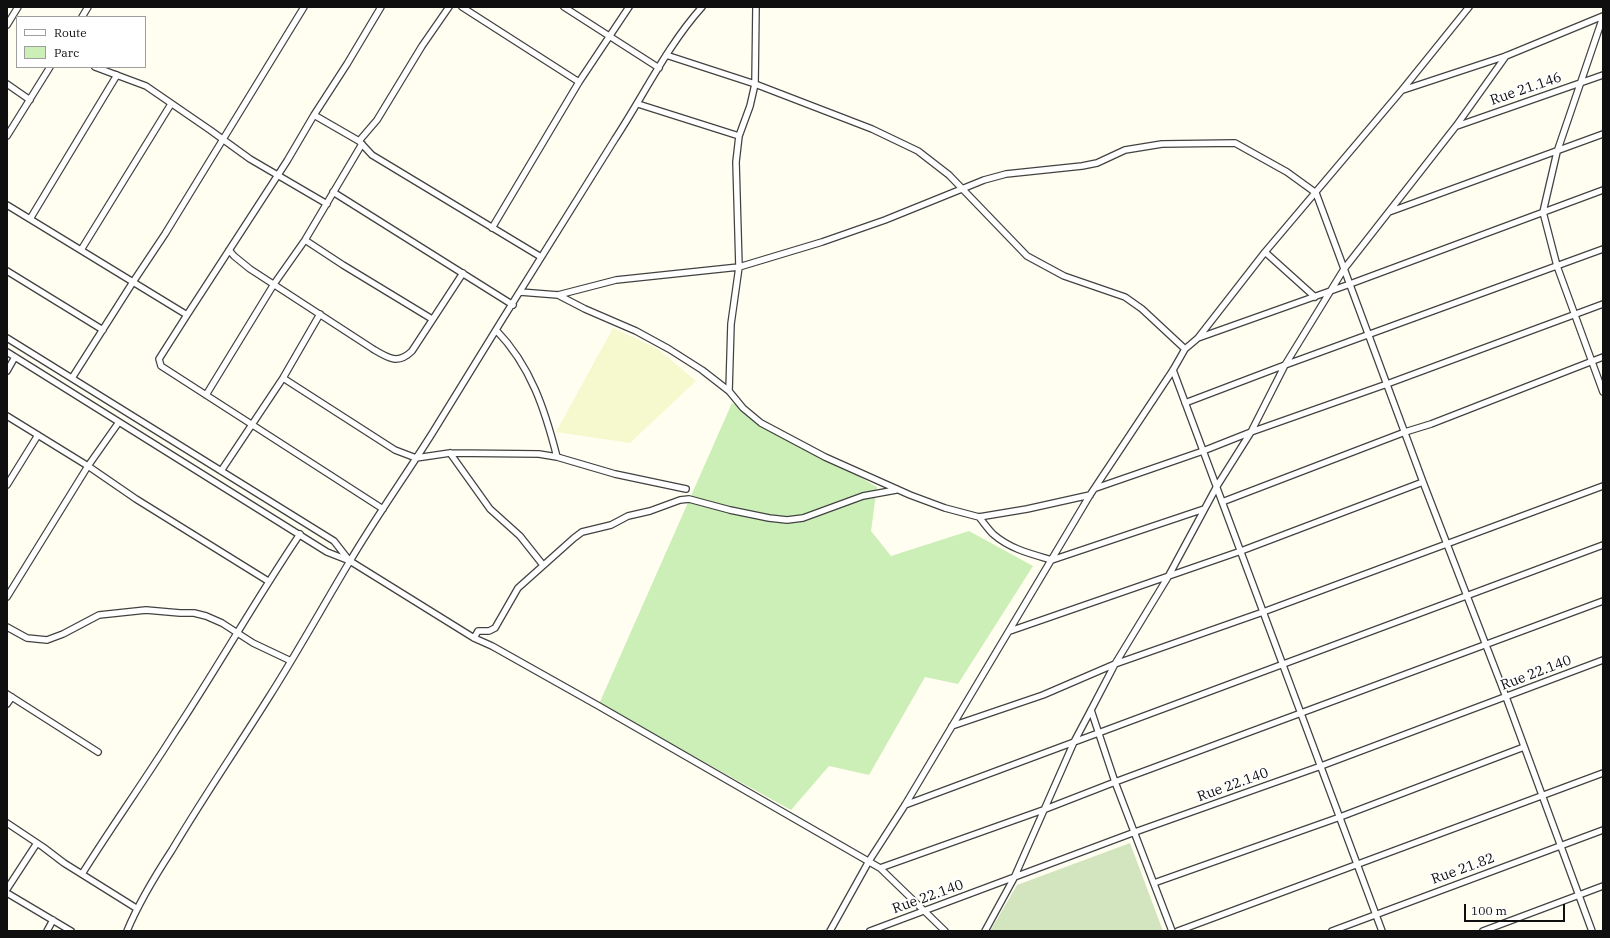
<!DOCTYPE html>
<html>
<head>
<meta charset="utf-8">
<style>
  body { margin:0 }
  #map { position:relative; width:1610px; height:938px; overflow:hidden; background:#fffef1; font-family:"IBM Plex Serif",serif }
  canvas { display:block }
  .frame { position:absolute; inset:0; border:8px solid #0f0f0f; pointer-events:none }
  .legend { position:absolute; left:16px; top:16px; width:130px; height:52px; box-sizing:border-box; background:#fff; border:1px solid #9f9f9f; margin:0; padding:5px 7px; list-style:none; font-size:12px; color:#0f0f0f }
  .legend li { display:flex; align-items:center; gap:8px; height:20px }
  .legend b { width:20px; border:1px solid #9f9f9f }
  .scale { position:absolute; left:1464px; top:904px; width:101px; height:18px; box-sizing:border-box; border:2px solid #0f0f0f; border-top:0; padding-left:5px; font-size:12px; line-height:14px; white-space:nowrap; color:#0f0f0f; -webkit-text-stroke:3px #fff; paint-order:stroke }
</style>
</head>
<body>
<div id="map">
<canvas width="1610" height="938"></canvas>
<div class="frame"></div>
<ul class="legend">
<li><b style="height:5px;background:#fff"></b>Route</li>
<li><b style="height:11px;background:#cbefb6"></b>Parc</li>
</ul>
<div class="scale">100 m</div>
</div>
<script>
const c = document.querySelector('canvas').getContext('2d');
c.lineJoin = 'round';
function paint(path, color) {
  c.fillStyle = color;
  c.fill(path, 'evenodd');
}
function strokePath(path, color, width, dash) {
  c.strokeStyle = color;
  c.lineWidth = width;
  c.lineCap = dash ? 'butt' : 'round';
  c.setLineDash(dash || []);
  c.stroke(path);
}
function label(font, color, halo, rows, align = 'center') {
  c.font = font + ' "IBM Plex Serif",serif';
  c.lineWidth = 4;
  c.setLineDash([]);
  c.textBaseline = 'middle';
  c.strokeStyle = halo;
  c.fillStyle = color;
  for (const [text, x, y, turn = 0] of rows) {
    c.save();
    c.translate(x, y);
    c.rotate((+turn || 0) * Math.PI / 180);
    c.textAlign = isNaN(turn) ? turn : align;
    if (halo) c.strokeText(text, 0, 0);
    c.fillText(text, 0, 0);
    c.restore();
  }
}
const farmland = new Path2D(`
  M613,328L658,349L696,381L630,443L556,432Z`);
const green = new Path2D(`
  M732,403L877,487L871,531L891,556L969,531L1033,566L958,684L925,677L869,775L829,766L791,810L599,704Z`);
const cemetery = new Path2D(`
  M1130,843L1163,931H990L1017,885Z`);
const street = new Path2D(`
  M381,7L347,64L314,115L287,161L187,315L159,359L161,366L383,509
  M462,7L579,82
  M564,7L659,68
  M82,17L88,7
  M1603,17L1557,152L1543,212L1557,266L1603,392
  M7,25L18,7
  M666,55L755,84L872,129L918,151L949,175L1027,256L1064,276L1125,297L1142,309L1185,349
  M95,67L146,86L210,130L250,159L327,204
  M7,84L30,100
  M1403,90L1506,56L1603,16
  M638,104L739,136
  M314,115L359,141L372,155L541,257
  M1457,126L1603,75
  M7,136L50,67
  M359,141L377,120L422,46L449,7
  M333,192L513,305
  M7,205L187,315
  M1389,212L1603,134
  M30,219L117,75
  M492,228L579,82L629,7
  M305,240L343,265L432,319
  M81,250L171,104
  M229,250L234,256L250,269L373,349C388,358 398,365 412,351L463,273
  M1265,252L1315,297
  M7,271L103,330
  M520,292L558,295L616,280L739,267L822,242L885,220L984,180L1006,174L1082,166L1097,163L1125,150L1162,144L1235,143L1287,172L1316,193L1423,482L1506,697L1592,931
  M558,295L585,309L636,331L669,349L702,370L729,391L743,408L761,423L825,457L910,495L945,508L979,517L1027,509L1090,495
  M496,330C531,366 545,410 557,457
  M7,338L334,541L348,559
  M1198,338L1350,284L1603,190
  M7,352L327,552L350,561L474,638L492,646L597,705L880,868L945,931
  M1173,370L1382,931
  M7,371L15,357
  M72,378L133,282L165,234L304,7
  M283,378L395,450L416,458L450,453L539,454L557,457L615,474L686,489
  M729,391L731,324L739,267L736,162L739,136L750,106L755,84L756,7
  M206,395L274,284L305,240L362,144
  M1185,403L1285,365L1603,249
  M7,416L88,466L136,499L268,581
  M450,453L490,509L520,536L543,565
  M221,471L283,378L320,314
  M7,485L38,435
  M1096,488L1203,451L1251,432L1387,384L1603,304
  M1222,502L1405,432L1431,424L1603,357
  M979,517C984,523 988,529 993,534C1010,549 1031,554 1052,560L1204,509
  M7,597L88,466L119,422
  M7,627L27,638L47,640L63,634L99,615L146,610L180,613H194L206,616L222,623L253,643L291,661
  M1010,631L1241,551L1423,482
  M474,638L478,631H489L495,628L518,588L574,538L582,532L611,525L628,516L650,511L680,500L689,499L730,510L769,518L787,520L803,518L863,496L896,490
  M7,694L98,752
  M7,704L12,697
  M1091,710L1115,782L1172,931
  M952,726L1043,695L1115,664L1263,612L1603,486
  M905,805L1603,545
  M7,823L43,847L64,863L136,908
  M880,868L1043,810L1115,782L1603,601
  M82,874C112,826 145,780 175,732C218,667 256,599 300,534
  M1154,883L1340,817L1524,747
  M7,889L37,843
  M7,893L71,931
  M47,931L53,920
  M127,931C139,902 155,876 172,850C203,798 237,748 269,697C297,653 323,606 350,561C376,517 406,475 433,432C493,334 554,236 615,139C644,95 667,46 702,7
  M830,931L869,861L905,805L1090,495L1173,370L1185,349L1198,338L1265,252L1402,90L1469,7
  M870,931L1135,832L1321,766L1603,660
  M985,931L1014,878L1074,742L1091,710L1115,664L1168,577L1217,486L1251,432L1285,365L1344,269L1456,126L1506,56
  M1178,931L1603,773
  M1332,931L1603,830
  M1483,931L1603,886`);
const streetNames = [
  ["Rue 21.146",1526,89,-19],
  ["Rue 22.140",1536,673,-21],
  ["Rue 22.140",1233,785,-20],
  ["Rue 21.82",1463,869,-20],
  ["Rue 22.140",928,897,-20]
];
paint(farmland, '#f6f9ce');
paint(green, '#cbefb6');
paint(cemetery, '#d3e5bf');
strokePath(street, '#424242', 8);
strokePath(street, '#fff', 5.5);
label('14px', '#0f0f0f', '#fff', streetNames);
</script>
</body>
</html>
